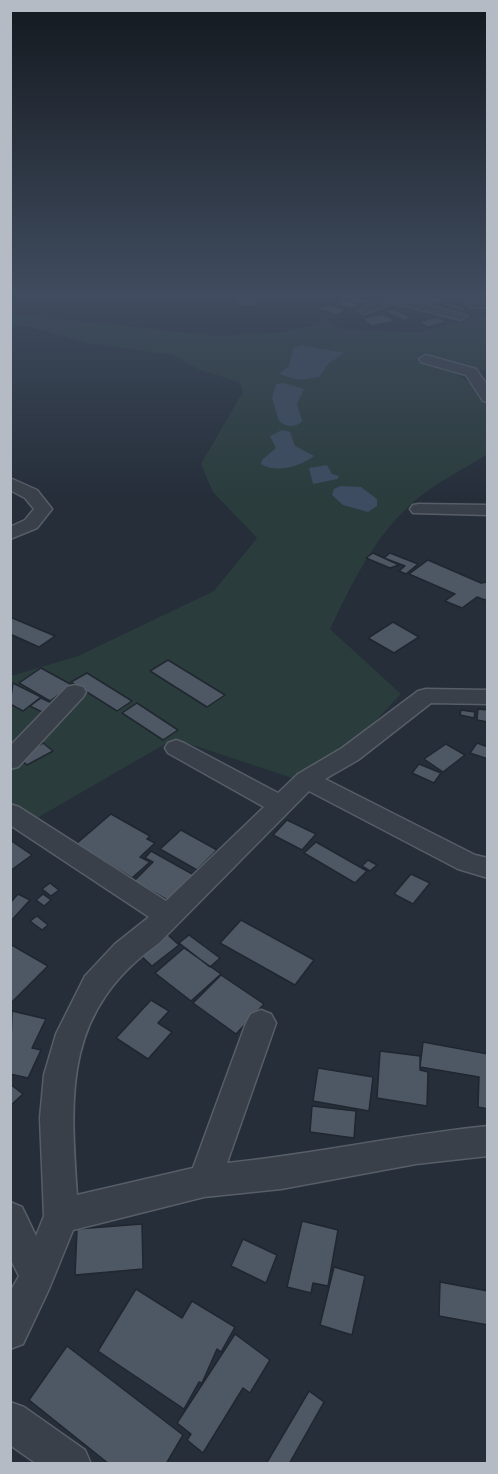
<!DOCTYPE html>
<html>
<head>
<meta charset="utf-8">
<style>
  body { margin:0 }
  #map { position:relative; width:498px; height:1474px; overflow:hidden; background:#252e39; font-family:Mulish,sans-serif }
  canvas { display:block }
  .frame { position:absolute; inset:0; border:12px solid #b4bbc5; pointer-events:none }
</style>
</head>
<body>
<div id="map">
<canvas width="498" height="1474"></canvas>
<div class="frame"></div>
</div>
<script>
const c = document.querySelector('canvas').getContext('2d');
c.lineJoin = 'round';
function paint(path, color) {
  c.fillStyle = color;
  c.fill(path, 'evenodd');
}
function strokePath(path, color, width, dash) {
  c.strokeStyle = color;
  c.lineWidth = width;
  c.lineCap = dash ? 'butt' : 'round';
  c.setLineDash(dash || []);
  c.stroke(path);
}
const green = new Path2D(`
  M318,313L340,329L419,332L487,315V369L458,375L487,396V454C465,469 438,481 417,499C375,534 353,582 330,629L401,694L314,785L174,739L30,822L11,823V676L78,656L214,591L257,538L213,492L201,464L243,392L239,382L200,370L173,355L85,343L30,327L11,325V314L218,336L281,332L320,324Z`);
const water = new Path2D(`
  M301,345L344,353L329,363L319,377L298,380L279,374L289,366L293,348Z
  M284,383L304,389L297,404L302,421C296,428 285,427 279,421L272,398L276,384Z
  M282,430L290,432L295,446L314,456C301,466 276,474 261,464L262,460L276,448L270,436Z
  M327,465L332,474L339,476L337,479L313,484L309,468Z
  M340,486L361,487L377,499V506L368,512L343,505L332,495L334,489Z`);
const building = new Path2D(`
  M427,293L444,301L430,305L413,296Z
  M238,295H257L258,306H239Z
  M349,295L370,301L363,304L342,298Z
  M345,300L361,304L352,309L336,304Z
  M447,302L467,309L461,311L441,304Z
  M328,304L347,310L336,315L317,309Z
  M394,309L413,318L403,320L383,311Z
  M384,314L396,321L371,326L362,318Z
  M437,317L447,322L428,327L418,322Z
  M373,553L399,565L390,568L366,558Z
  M390,553L418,564L406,574L399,571L405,566L384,558Z
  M428,560L481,583L488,582V599L485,600L477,597L462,608L445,601L455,594L409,574Z
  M10,617L55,636L39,647L10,634Z
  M393,622L419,637L394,653L368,638Z
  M168,660L225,695L207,707L150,671Z
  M41,668L72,685L50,701L19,683Z
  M87,673L132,701L117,711L71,682Z
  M13,683L41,697L23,711L10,704Z
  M41,698L56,705L44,713L30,706Z
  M137,703L178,730L163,740L122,713Z
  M478,709L488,710V722L477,720Z
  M461,710L475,712L474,718L460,715Z
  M43,743L53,751L27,765L18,757Z
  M477,743L488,747V759L470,753Z
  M446,744L465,755L443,772L424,759Z
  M419,764L441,773L434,783L412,773Z
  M111,814L150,836L147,839L155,843L140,857L150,862L132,878L76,844Z
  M287,820L316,834L302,850L273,835Z
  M181,830L217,850L197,870L160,849Z
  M10,840L32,855L10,871Z
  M316,842L367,871L355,883L304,853Z
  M151,851L194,875L169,901L134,881L153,862L145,858Z
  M368,860L377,865L370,871L362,866Z
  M411,874L430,883L413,904L394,894Z
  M50,883L59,890L51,896L42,889Z
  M18,894L30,900L10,922V903Z
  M43,894L51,900L44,906L36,900Z
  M37,916L48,925L42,930L30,921Z
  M241,920L314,960L295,985L220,943Z
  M167,934L179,945L152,966L140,955Z
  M189,935L220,958L210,967L179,943Z
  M10,944L48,966L10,1004Z
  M184,948L221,974L191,1001L155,973Z
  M221,975L264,1004L236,1034L193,1003Z
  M151,1000L169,1011L158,1023L172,1032L148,1059L116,1038Z
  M12,1011L46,1019L32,1048L41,1050L28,1078L10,1074Z
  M423,1042L488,1054V1109L478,1107L479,1077L420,1067Z
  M380,1051L420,1056V1070L428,1072L427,1106L377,1098Z
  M318,1068L373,1077L369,1111L313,1101Z
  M10,1084L23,1094L10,1106Z
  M312,1106L356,1111L354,1138L310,1132Z
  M302,1221L338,1230L328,1286L313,1283L311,1293L287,1287Z
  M142,1224L143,1269L75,1275L77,1229Z
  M243,1239L277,1255L266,1283L231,1266Z
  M334,1267L365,1276L352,1335L320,1325Z
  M440,1282L488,1291V1325L439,1316Z
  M136,1289L182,1318L192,1301L235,1327L221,1352L217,1349L202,1383L199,1382L184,1409L98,1351Z
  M235,1334L270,1360L250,1393L243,1388L203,1453L187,1440L191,1434L177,1423Z
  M67,1346L183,1435L166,1464H109L29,1400Z
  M309,1391L324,1402L289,1464H266Z`);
const minor = new Path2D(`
  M396,293H411L405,298L467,316L461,320L393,303L364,314L358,310Z
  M448,293H464L479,301L488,299V307L473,308Z
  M426,355L476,369L488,386V402L483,401L466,375L421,362L419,359Z
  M10,478L37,490L52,509L37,528L10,539V527L25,520L34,509L25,498L10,490Z
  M419,504L488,505V515L413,513L410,509L413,505Z
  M75,685L83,687L86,692L83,697L18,767L10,769V746L67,687Z
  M426,689L488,690V704L431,703L358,760L325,779L475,855L488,858V878L458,869L309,791L159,943C64,1011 70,1091 77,1195L193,1168L246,1023L251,1014L261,1010L271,1014L276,1023L227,1163C314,1154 400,1135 488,1126V1156L416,1164L281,1189L204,1197L73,1230L49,1289L23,1344L10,1349V1292L19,1276L10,1258V1202L22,1207L36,1236L44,1216L40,1118L44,1075L56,1034L85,976L115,944L149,917L10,825V804L19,807L166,901L264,807L168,753L165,748L168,743L176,740L184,743L278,793L298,774L342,748L418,691Z
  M10,1402L24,1407L85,1450L91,1464H37L10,1445Z`);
paint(green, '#2a3c3c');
paint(water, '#3d4c60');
paint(building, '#4e5864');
strokePath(building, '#202730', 1.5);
strokePath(minor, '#575e67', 3);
paint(minor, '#394049');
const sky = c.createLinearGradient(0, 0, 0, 500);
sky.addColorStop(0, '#14191f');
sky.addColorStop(0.59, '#404c5f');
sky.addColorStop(1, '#404c5f00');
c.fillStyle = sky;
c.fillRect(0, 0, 498, 500);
</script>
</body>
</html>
